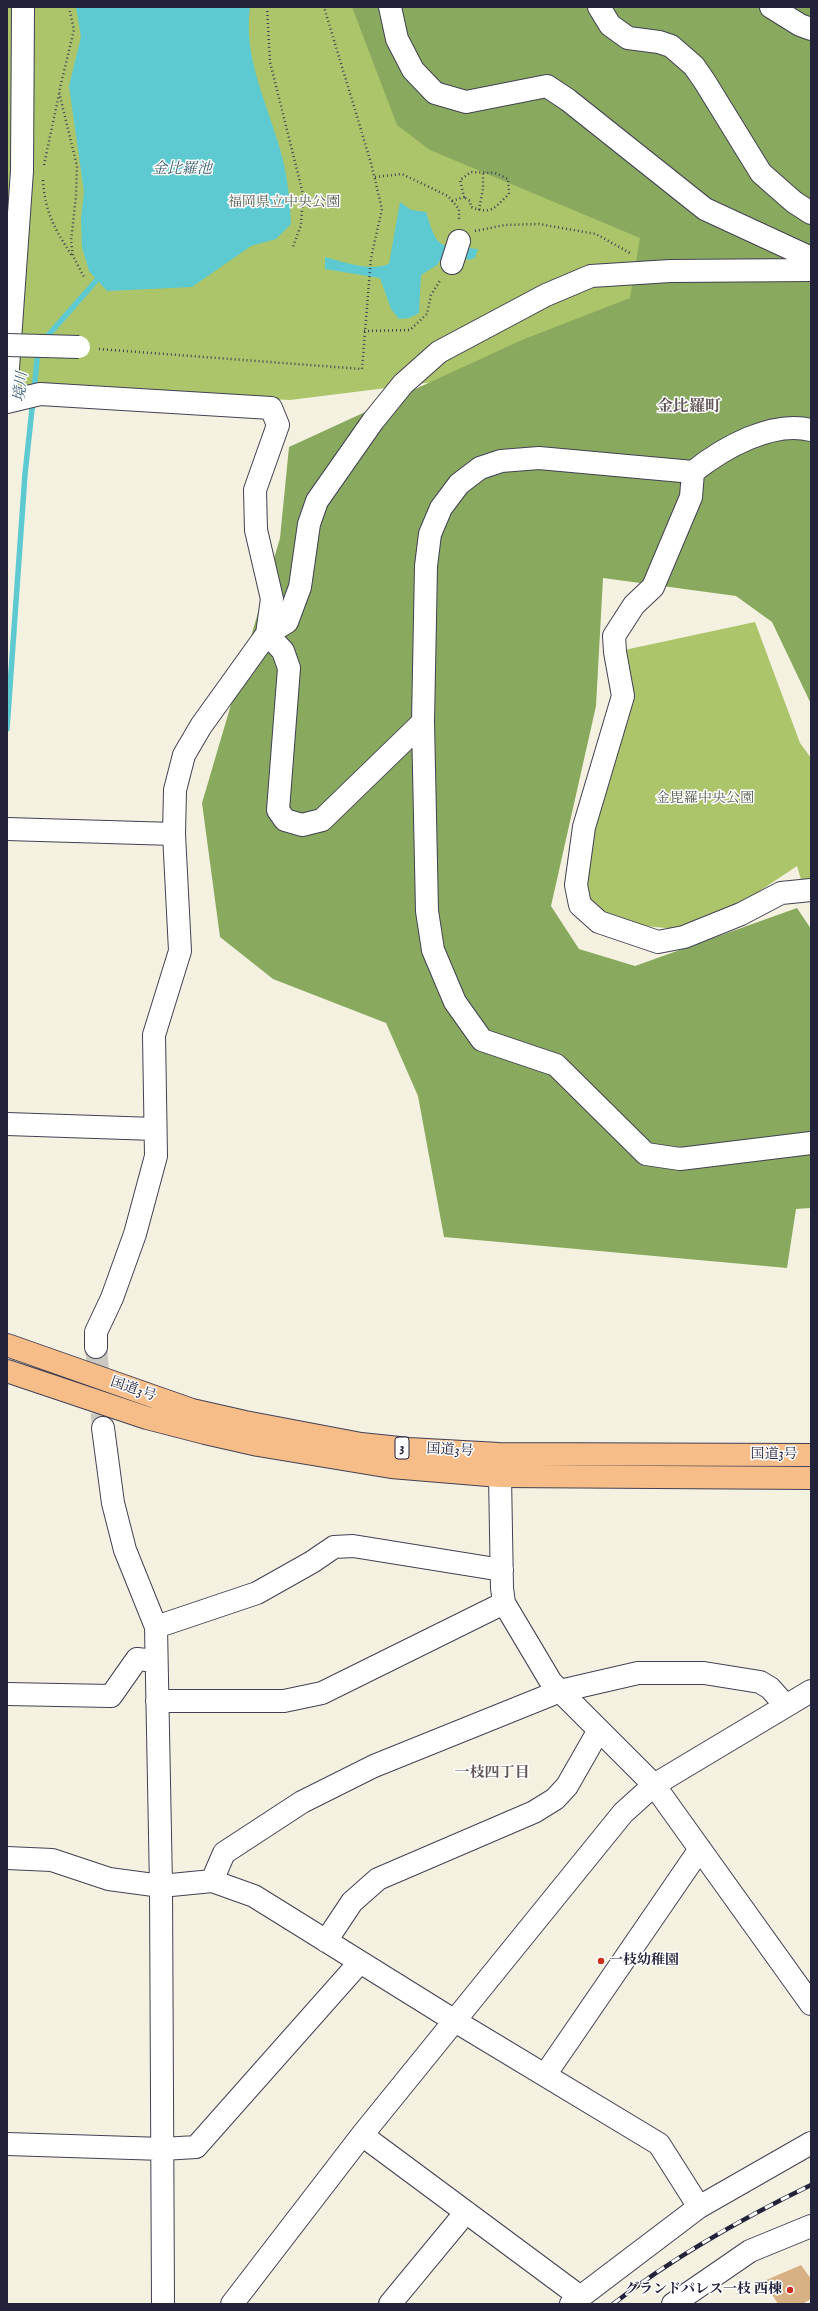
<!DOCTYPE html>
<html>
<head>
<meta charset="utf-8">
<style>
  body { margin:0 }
  #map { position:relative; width:818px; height:2311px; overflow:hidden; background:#f4f1e1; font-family:"IM FELL English",serif }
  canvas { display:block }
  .frame { position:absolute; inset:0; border:8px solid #22223b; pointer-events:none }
</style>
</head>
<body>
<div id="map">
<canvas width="818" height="2311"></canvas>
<div class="frame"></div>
</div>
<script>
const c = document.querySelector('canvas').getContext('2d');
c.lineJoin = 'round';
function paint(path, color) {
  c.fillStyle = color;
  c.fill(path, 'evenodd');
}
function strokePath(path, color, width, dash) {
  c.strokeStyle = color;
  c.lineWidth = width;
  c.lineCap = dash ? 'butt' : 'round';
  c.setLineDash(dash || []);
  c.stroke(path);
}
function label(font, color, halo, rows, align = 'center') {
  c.font = font + ' "IM FELL English","Noto Serif JP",serif';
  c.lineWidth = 3;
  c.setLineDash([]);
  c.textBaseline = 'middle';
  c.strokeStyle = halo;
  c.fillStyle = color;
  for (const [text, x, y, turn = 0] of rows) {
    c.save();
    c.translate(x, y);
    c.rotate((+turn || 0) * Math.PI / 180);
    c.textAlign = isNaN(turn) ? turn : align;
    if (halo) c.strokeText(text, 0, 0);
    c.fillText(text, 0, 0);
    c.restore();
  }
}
const green = new Path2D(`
  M7,7H811V335L290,400L7,386Z
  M755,622L800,743L811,758V900L804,890L797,866L700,931L599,922L576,885L623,696L615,652Z`);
const forest = new Path2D(`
  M352,7H811V704L772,622L736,596L603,578L596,706L551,906L579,949L635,966L797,908L811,929V1208L796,1209L787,1268L444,1237L418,1096L386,1023L273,979L220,937L202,803L280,538L289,447L522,340L630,298L640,238L430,150L397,125Z`);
const water = new Path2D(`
  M76,7H250C243,55 266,101 279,146C287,172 290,197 291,224L276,239L251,246L192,287L107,291L89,271L82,247L81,219L84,192L69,86L81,37Z
  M400,202L411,210L426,212C438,252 439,245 478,249L475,258L468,260L463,256L445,253L437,265L421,275L419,313L409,318L399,319L391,309L380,278L325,269V257C344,262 370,272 389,264Z`);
const stream = new Path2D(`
  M44,340L102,274
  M34,391L38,350
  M7,729L25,474L33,400`);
const building = new Path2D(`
  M801,2265L811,2279V2299L802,2304H778L764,2281Z`);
const minorTunnel = new Path2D(`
  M96,1347L103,1428`);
const path = new Path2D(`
  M69,7L74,30L59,92L77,166L76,196L71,241L73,256L84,277
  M267,7L270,62L303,194L301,225L293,247
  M44,165L59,94
  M375,177L402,174L448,196L459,209V221
  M43,180C45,213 55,229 72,256
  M452,201L464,197L460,180L471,172L495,173L508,179L509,194C494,208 492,215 471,207L470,201L464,197
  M479,210L483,189V172
  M475,231L505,225L539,224L596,234L630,253
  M364,331L410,330L427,314L431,295L441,279
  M99,349L362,369L371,258L382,209L371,163L324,7`);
const minor = new Path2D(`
  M390,7L397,39L413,70L435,93L466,102L547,86L568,100L705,209L811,258
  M599,7L610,25L628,38L659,42L671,46L694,66L705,82L761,173L794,202L811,213
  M771,7L800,25L811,29
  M452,263L459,241
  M7,382L22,171L23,7
  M7,402L40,394L271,408L278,425L255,490L256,530L272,599L267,634
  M811,430C772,420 723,448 693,472L539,458L501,461L480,468L459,484L441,508L430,534L426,566L423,722L427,911L433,950L455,1002L482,1040L556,1065L646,1154L680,1159L811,1143
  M693,472L691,497L653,587L634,605L614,636L615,652L623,696L584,827L576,885L580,905L599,922L658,942L684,937L741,914L781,893L811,890
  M267,634L283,651L289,668L278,810L285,820L302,825L322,820L423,722
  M7,829L174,834
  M7,1124L155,1129
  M96,1347V1332L112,1298L135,1234L156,1156L154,1035L180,951L174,834L175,790L184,755L201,726L267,634L287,622L300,587L309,524L317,501L373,421L403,384L439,352L546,295L591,276L670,271L811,270
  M103,1428L113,1503L125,1550L156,1627L161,1886L163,2304
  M500,1476L502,1588L504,1603L551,1682L654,1785L811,2004
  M156,1627L257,1593L312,1562L334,1547L353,1546L502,1570
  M7,1694L111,1696L137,1659L156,1661
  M157,1701H284L322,1693L504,1603
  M7,1858L52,1860L109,1879L161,1886L212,1881L254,1896L455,2021L659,2144L699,2207
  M212,1881L224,1853L302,1802L374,1766L560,1691L638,1673H704L760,1682L770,1688L786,1706
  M326,1941L352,1902L378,1879L534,1812L555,1799L567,1786L599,1730
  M545,2075L700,1849
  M362,2135L579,2296
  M7,2144L163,2149L196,2147L360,1962
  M232,2304L362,2135L623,1813L654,1785L811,1691
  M390,2304L466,2212
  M571,2304L699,2207L811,2143
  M673,2304L750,2251L811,2226`);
const highway = new Path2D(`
  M7,1345L192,1410L245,1422L361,1444L409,1449L499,1454L811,1455
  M7,1371L147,1418L205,1433L258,1445L391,1467L500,1476L811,1478`);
const rail = new Path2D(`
  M613,2304C675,2256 741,2219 811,2185`);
const minorBridge = new Path2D(`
  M7,345L79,347`);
const markers = [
  [601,1961,4,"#c8321e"],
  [790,2290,4,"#c8321e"]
];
const shields = [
  [402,1448,14]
];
const shieldNames = [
  ["3",402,1448]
];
const parkNames = [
  ["福岡県立中央公園",284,203],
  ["金毘羅中央公園",705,799]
];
const streetNames = [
  ["国道3号",133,1390,19],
  ["国道3号",450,1451,3],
  ["国道3号",774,1455]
];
const poiNames = [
  ["一枝幼稚園",609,1961],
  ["グランドパレス一枝 西棟",782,2290,"right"]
];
const waterNames = [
  ["金比羅池",182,170],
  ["境川",22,387,-84]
];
const neighbourhoodNames = [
  ["一枝四丁目",492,1774]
];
const quarterNames = [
  ["金比羅町",689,408]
];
paint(green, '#acc46a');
paint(forest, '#89aa5e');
paint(water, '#5dcad2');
strokePath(stream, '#5dcad2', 5.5);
paint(building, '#d7b084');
strokePath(minorTunnel, '#cac8c0', 22, [22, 11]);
strokePath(minor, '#424154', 24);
strokePath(highway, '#424154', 24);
strokePath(path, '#424154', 2.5, [1, 3]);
strokePath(minor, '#fff', 22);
strokePath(highway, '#f7bd88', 22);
strokePath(rail, '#22223b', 4.5);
strokePath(rail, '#fff', 3, [9]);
strokePath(minorBridge, '#424154', 24, []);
strokePath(minorBridge, '#fff', 22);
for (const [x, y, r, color] of markers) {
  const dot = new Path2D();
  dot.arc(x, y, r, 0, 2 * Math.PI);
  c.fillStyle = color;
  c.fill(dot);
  strokePath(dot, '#fff', 1.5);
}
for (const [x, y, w] of shields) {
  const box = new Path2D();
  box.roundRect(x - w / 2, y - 11, w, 22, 3);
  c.fillStyle = '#fff';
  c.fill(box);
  strokePath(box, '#22223b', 1);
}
label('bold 13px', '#22223b', null, shieldNames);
label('14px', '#525b4b', '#fff', parkNames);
label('14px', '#22223b', '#fff', streetNames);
label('bold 14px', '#22223b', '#fff', poiNames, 'left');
label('italic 15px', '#375d70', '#fff', waterNames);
label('bold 15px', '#615455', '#fff', neighbourhoodNames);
label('bold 16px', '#615455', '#fff', quarterNames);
</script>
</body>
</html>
